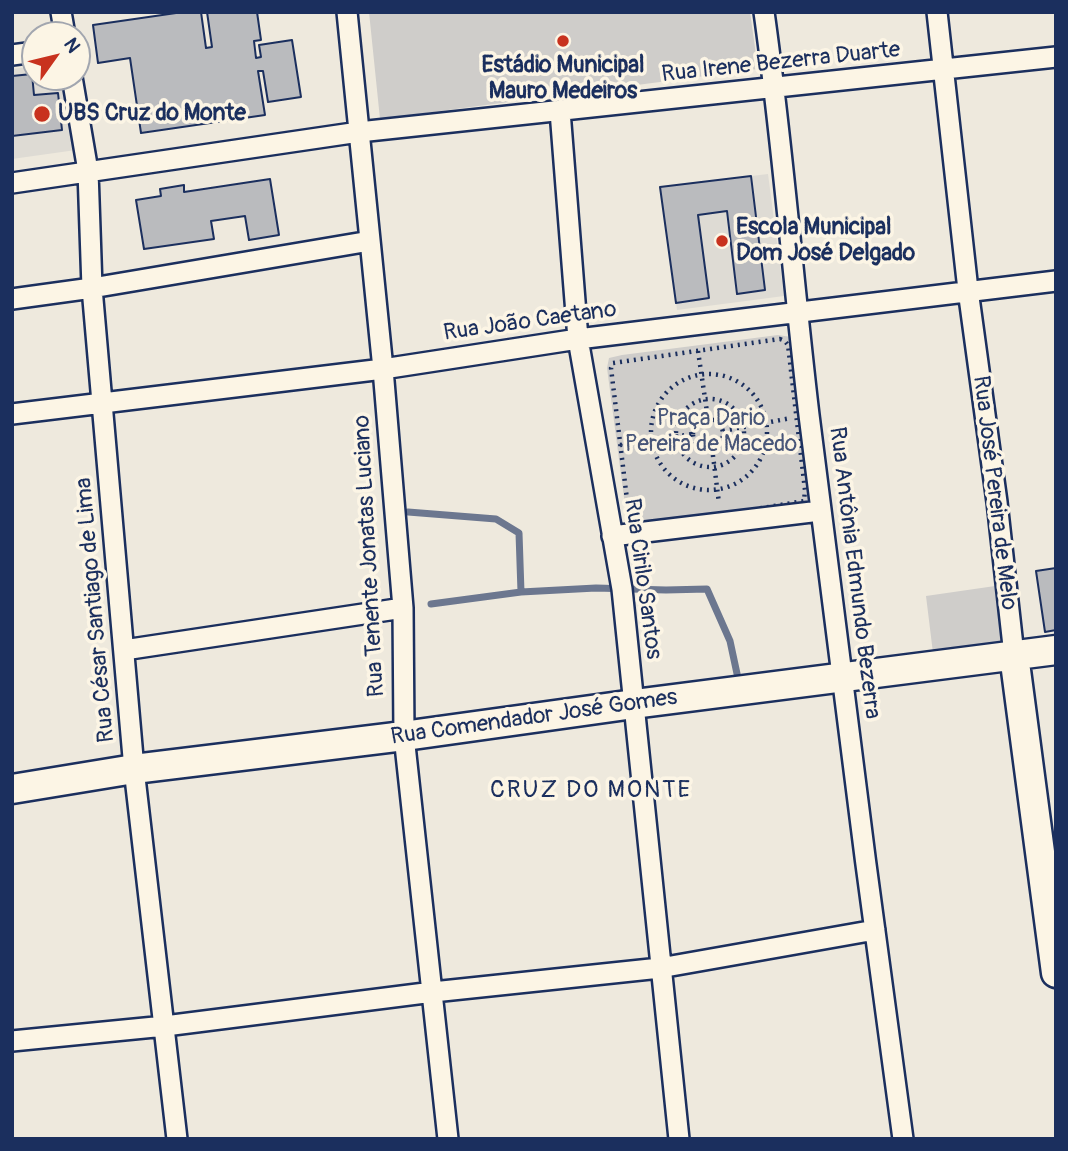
<!DOCTYPE html>
<html>
<head>
<meta charset="utf-8">
<style>
  body { margin:0 }
  #map { position:relative; width:1068px; height:1151px; overflow:hidden; background:#eee9dd; font-family:Pangolin,sans-serif }
  canvas { display:block }
  .frame { position:absolute; inset:0; border:14px solid #1b2f5e; pointer-events:none }
  .north { position:absolute; left:21px; top:21px; width:70px; height:70px; box-sizing:border-box; background:#fcf5e5; border:2px solid #a2a6af; border-radius:50%; rotate:56deg; font-size:19px; font-weight:700; line-height:28px; text-align:center; color:#1b2f5e }
  .north::after { content:''; display:block; margin:auto; width:24px; height:32px; background:#c8321e; clip-path:polygon(50% 0,100% 100%,50% 72%,0 100%) }
</style>
</head>
<body>
<div id="map">
<canvas width="1068" height="1151"></canvas>
<div class="frame"></div>
<div class="north">N</div>
</div>
<script>
const c = document.querySelector('canvas').getContext('2d');
c.lineJoin = 'round';
function paint(path, color) {
  c.fillStyle = color;
  c.fill(path, 'evenodd');
}
function strokePath(path, color, width, dash) {
  c.strokeStyle = color;
  c.lineWidth = width;
  c.lineCap = dash ? 'butt' : 'round';
  c.setLineDash(dash || []);
  c.stroke(path);
}
function label(font, color, halo, rows, align = 'center') {
  c.font = font + ' Pangolin,sans-serif';
  c.lineWidth = 7;
  c.setLineDash([]);
  c.textBaseline = 'middle';
  c.strokeStyle = halo;
  c.fillStyle = color;
  for (const [text, x, y, turn = 0] of rows) {
    c.save();
    c.translate(x, y);
    c.rotate((+turn || 0) * Math.PI / 180);
    c.textAlign = isNaN(turn) ? turn : align;
    if (halo) c.strokeText(text, 0, 0);
    c.fillText(text, 0, 0);
    c.restore();
  }
}
const built = new Path2D(`
  M35,66V77H66L76,150L12,159V69Z
  M768,174L784,296L677,310L661,187Z`);
const green = new Path2D(`
  M369,12H750L758,69L380,119Z
  M778,335L791,337L793,346L810,505L628,528L607,368L609,358L622,355Z
  M1002,585L1007,644L933,653L926,596Z`);
const stream = new Path2D(`
  M408,512L496,519L519,533L521,592L596,588L666,590L707,589L730,641L739,683
  M431,604L521,592`);
const building = new Path2D(`
  M183,12H201L206,48L212,47L207,12H257L261,40L254,41L256,58L261,57L259,45L292,40L301,97L268,102L263,71H258L265,115L141,133L130,58L98,63L93,25Z
  M32,74L34,95L58,93L62,130L12,136V76Z
  M751,176L765,290L737,294L727,211L698,215L709,298L676,303L660,187Z
  M270,179L279,235L249,240L245,216L211,221L214,239L144,249L136,200L161,196L160,189L184,185V192Z
  M1056,568V630L1045,632L1036,571Z`);
const path = new Path2D(`
  M780,339L785,341L788,345L805,490L804,501L720,515L634,525L629,516L611,368L613,363Z
  M698,351L708,419
  M651 432a58 58 0 1 1 116 0a58 58 0 1 1-116 0Z
  M676 433a34 34 0 1 1 68 0a34 34 0 1 1-68 0Z
  M693 434a15 15 0 1 1 30 0a15 15 0 1 1-30 0Z
  M723,431L791,418
  M620,445L693,434
  M712,448L719,503`);
const street = new Path2D(`
  M61,12L65,35
  M347,12L383,369L403,608L404,736L448,1139
  M764,12C783,146 793,281 809,415C838,656 870,898 903,1139
  M937,12L968,290L997,502L1014,655
  M12,55L35,52
  M72,77L88,171L92,288L134,769L177,1139
  M560,111L578,339L622,589L679,1139
  M12,183L359,132L1056,57
  M12,299L92,288L370,241
  M12,414L383,369L578,339L1056,281
  M612,536L820,511
  M124,650L403,608
  M12,1041L165,1026L433,992L660,968L875,930`);
const secondary = new Path2D(`
  M1014,655L1056,973
  M12,789L134,769L404,736L634,704L1056,650`);
const markers = [
  [563,41,7,"#c8321e"],
  [42,114,9,"#c8321e"],
  [722,241,7,"#c8321e"]
];
const streetNames = [
  ["Rua Irene Bezerra Duarte",781,63,-6],
  ["Rua João Caetano",530,322,-8],
  ["Rua José Pereira de Melo",994,493,83],
  ["Rua Tenente Jonatas Luciano",370,556,-93],
  ["Rua Antônia Edmundo Bezerra",854,573,83],
  ["Rua Cirilo Santos",642,579,82],
  ["Rua César Santiago de Lima",96,610,-95],
  ["Rua Comendador José Gomes",534,718,-8]
];
const poiNames = [
  ["Estádio Municipal",563,66,"center"],
  ["Mauro Medeiros",563,92,"center"],
  ["UBS Cruz do Monte",58,114],
  ["Escola Municipal",736,228],
  ["Dom José Delgado",736,254]
];
const parkNames = [
  ["Praça Dario",711,419],
  ["Pereira de Macedo",711,445]
];
const neighbourhoodNames = [
  ["CRUZ DO MONTE",591,791]
];
paint(built, '#dedbd4');
paint(green, '#cfcdca');
strokePath(stream, '#6c778f', 7);
paint(building, '#babbbe');
strokePath(building, '#1b2f5e', 2);
strokePath(street, '#1b2f5e', 24);
strokePath(secondary, '#1b2f5e', 33);
strokePath(path, '#1b2f5e', 4.5, [2, 5]);
strokePath(street, '#fcf5e5', 19);
strokePath(secondary, '#fcf5e5', 28);
for (const [x, y, r, color] of markers) {
  const dot = new Path2D();
  dot.arc(x, y, r, 0, 2 * Math.PI);
  c.fillStyle = color;
  c.fill(dot);
  strokePath(dot, '#fcf5e5', 2.5);
}
label('23px', '#1b2f5e', '#fcf5e5', streetNames);
label('bold 23px', '#1b2f5e', '#fcf5e5', poiNames, 'left');
label('23px', '#485679', '#fcf5e5', parkNames);
c.letterSpacing = '2px';
label('24px', '#1b2f5e', '#fcf5e5', neighbourhoodNames);
c.letterSpacing = '0px';
</script>
</body>
</html>
